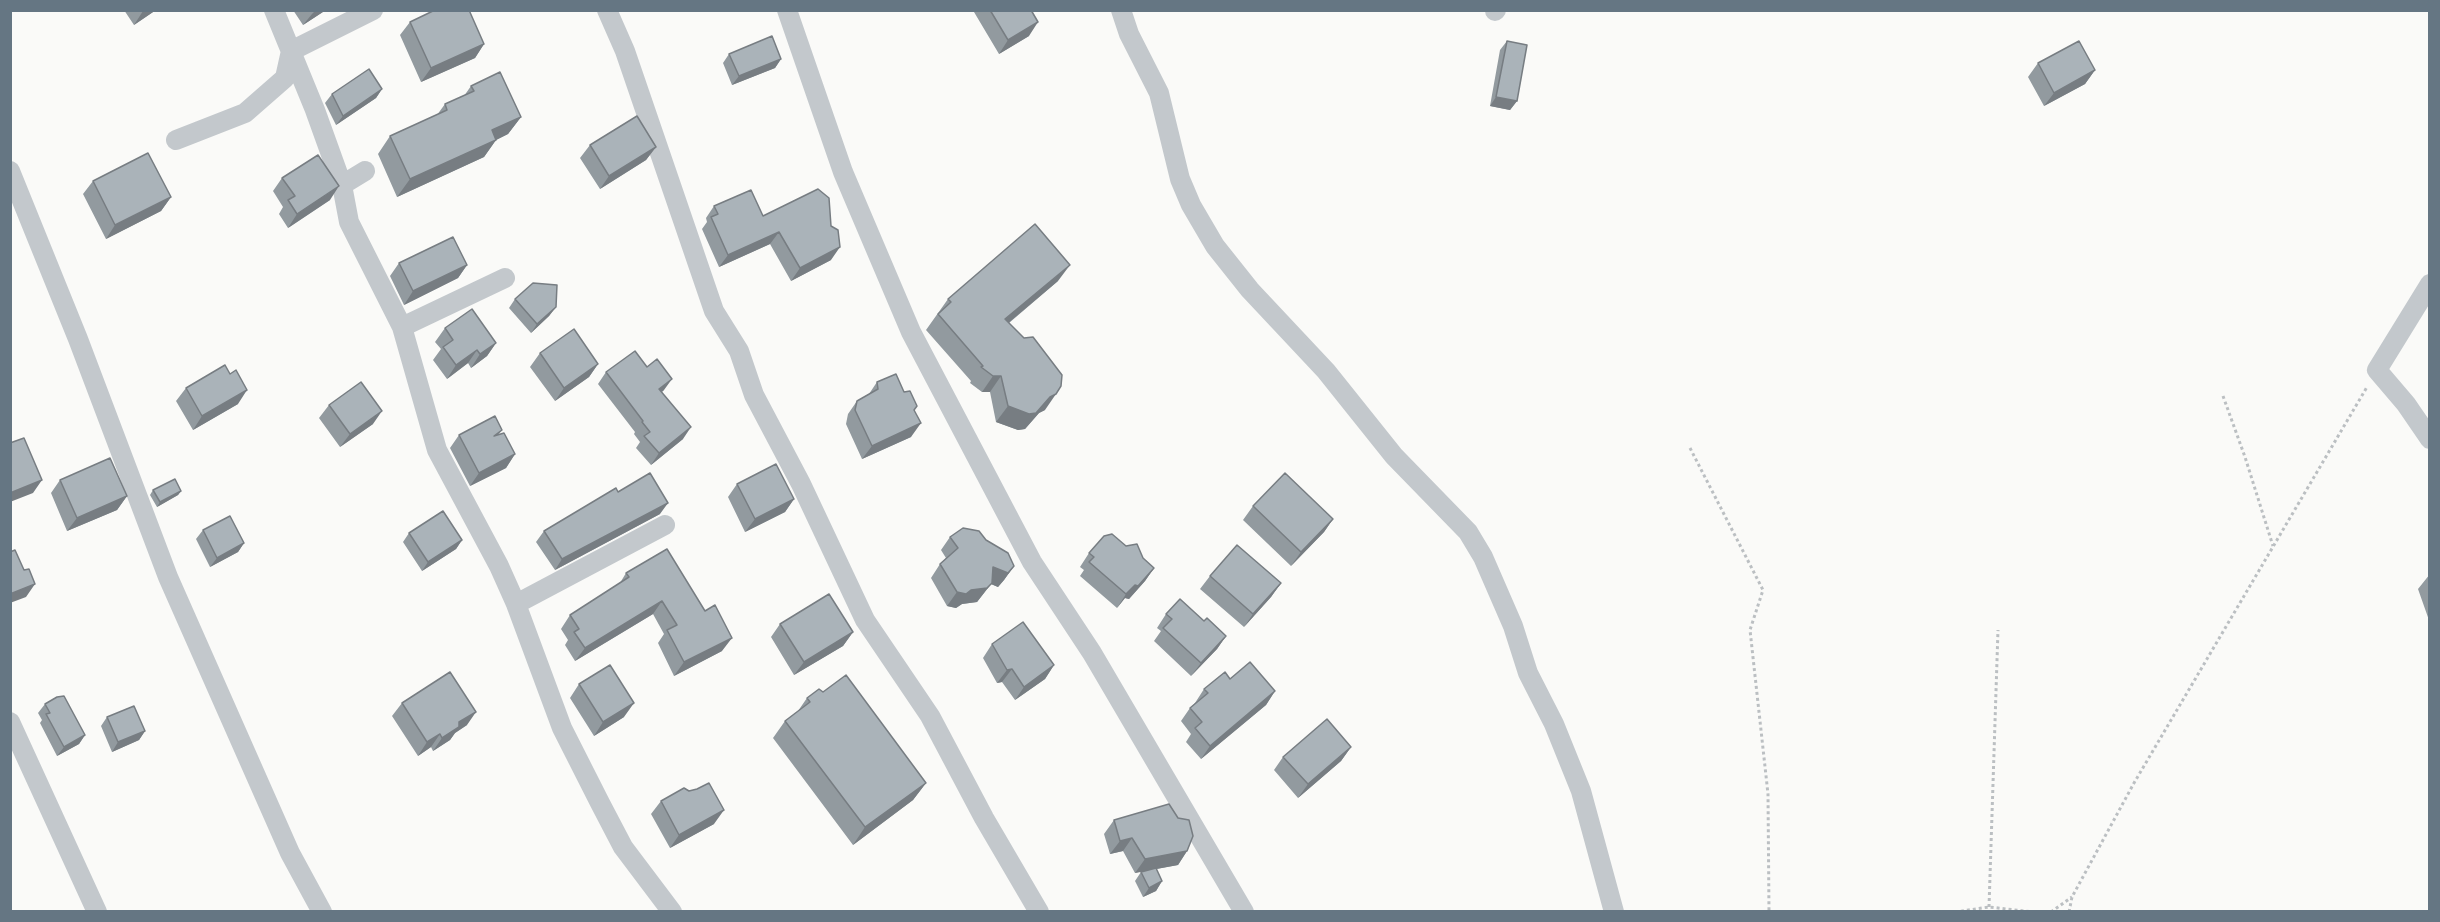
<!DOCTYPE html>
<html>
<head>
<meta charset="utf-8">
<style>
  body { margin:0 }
  #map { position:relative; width:2440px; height:922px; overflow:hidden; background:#fafaf8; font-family:Signika,sans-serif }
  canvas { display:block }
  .frame { position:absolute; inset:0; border:12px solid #657683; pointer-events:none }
</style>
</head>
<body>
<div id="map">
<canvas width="2440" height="922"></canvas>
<div class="frame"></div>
</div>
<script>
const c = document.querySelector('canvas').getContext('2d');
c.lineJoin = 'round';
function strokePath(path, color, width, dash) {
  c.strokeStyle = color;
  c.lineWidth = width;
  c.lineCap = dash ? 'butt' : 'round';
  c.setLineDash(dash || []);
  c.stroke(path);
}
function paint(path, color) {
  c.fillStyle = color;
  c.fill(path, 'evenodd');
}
const path = new Path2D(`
  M2223,396L2245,457L2273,546
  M1690,448L1763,590L1750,630L1768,794L1769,912
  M1989,907L1998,630
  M1955,912L1989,907L2033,912
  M2051,912L2072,897
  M2069,912L2072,897L2134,783L2367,387`);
const minor = new Path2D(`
  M274,10L315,110L342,185L349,222L402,327L437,450L499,566L516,604L562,728L600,803L623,847L672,912
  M607,10L625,51L714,311L739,351L754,395L801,484L865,620L930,716L984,818L1039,912
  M787,10L843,172L911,332L1032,562L1092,653L1244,912
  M1121,10L1129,34L1159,93L1180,179L1191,205L1215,246L1250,290L1326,371L1394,456L1468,532L1483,557L1513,626L1528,673L1554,724L1581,791L1614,912
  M1495,11L1496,10
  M176,140L245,113L285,78L291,51L373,10
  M10,171L78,339L168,577L290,853L322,912
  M342,185L365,171
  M2430,284L2377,370L2406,404L2430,439
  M402,327L505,278
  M516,604L665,525
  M10,722L97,912`);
const wall = new Path2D(`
  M124,10H156L134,25Z
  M293,10H326L303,25Z
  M975,10H1031L1029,36L999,54L974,12Z
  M410,22L484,44L475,58L421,82L400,35Z
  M1507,41L1517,101L1510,110L1490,106L1500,50Z
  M729,54L781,59L775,68L732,85L723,63Z
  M2038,63L2095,70L2085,84L2044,106L2028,77Z
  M471,86L521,117L508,134L496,140L484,157L397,197L378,154L390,136L437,115L445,104L464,96Z
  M382,89L376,98L336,125L325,103L332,94Z
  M590,145L656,147L646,160L600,189L580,158Z
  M282,178L330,200L288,228L279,214L283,207L273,191Z
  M93,181L171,197L161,211L106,239L83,194Z
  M714,206L763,216L831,260L791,281L770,244L719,267L702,229L707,222L706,218Z
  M399,263L467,265L458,278L404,305L390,276Z
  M1058,281L1009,323L1045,410L1039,413L1025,429L1018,430L996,422L990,392H982L970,383L971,381L926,330L948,299Z
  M515,299L556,307L549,316L531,333L509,308Z
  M445,328L496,343L487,356L471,368L468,363L447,379L433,360L441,349L435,342Z
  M540,353L598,364L589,377L555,401L530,367Z
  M606,372L664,390L662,392L683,439L651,465L636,448L640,442L634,434L635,432L598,384Z
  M877,382L904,392L915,411L911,437L862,459L846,424L848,414L857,401L869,394Z
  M186,388L238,404L193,430L176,401Z
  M329,405L373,424L340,447L319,418Z
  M502,430L499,434L515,454L506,468L470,486L450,448L459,435Z
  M60,480L127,496L117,510L67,531L51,493Z
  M737,484L794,499L785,512L745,532L728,497Z
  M153,490L181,491L178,495L157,507L150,495Z
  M618,492L660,514L555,570L536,542L544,531Z
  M1253,506L1333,519L1324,532L1291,566L1243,520Z
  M203,530L244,543L238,552L210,567L196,539Z
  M409,533L462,540L456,549L422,571L403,542Z
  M950,537L1014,566L1004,580L998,587L991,584L977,602L962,604L956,608L947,606L931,578L940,564L946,558L941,550Z
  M1126,546L1154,568L1145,581L1129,599L1125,598L1117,608L1080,576L1084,570L1080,567L1089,553Z
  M667,549L722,651L674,676L658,643L664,634L653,614L575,661L565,645L568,640L561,629L570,615L620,583L626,573Z
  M2430,574V623L2418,589Z
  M1210,576L1281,583L1271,597L1244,627L1200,589Z
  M1166,614L1204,621L1226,636L1217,649L1191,676L1154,641L1161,631L1157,628Z
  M780,624L853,632L843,646L794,675L771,637Z
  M992,644L1054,665L1045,679L1015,700L1002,682L997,683L983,658Z
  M1230,679L1275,691L1266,705L1201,759L1186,742L1191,734L1181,721L1190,708L1195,703L1204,689Z
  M579,684L624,717L594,736L570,698Z
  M807,698L926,783L913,800L853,845L773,738L785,721L798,711Z
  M402,703L467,725L455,733L450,740L433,751L431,747L418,756L392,716Z
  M45,704L85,735L79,744L57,756L40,723L42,720L38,713Z
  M107,717L145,731L139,740L112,752L101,726Z
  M1351,747L1341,761L1298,798L1274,770L1283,757Z
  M661,801L714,824L670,848L651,814Z
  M1114,820L1187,851L1178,865L1156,869L1162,881L1156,891L1143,897L1135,881L1141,872L1143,871L1135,873L1123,851L1110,854L1104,834Z`);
const shadedWall = new Path2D(`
  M144,10H156L134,25L143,11Z
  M316,10H326L303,25L312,14Z
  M1038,22L1029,36L999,54L1008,40Z
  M484,44L475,58L421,82L431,68Z
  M781,59L775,68L732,85L739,76Z
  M2095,70L2085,84L2044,106L2054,93Z
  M382,89L376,98L336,125L343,116Z
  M1496,97L1517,101L1510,110L1490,106Z
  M521,117L508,134L496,140L484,157L397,197L410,179L492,130Z
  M656,147L646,160L600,189L609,176Z
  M339,186L330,200L288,228L297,214Z
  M171,197L161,211L106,239L115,225Z
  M779,232L770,244L719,267L728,255Z
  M840,247L831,260L791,281L800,268Z
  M467,265L458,278L404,305L413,291Z
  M1070,265L1058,281L994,335L1005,319Z
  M556,307L549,316L531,333L537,324Z
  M496,343L487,356L471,368L480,354Z
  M477,350L468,363L447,379L456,365Z
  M598,364L589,377L555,401L564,388Z
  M993,376H1001L990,392H982Z
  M672,379L664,390L651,400L659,389Z
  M247,390L238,404L193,430L202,416Z
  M1056,394L1045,410L1039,413L1025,429L1018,430L996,422L1008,406L1050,397Z
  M382,411L373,424L340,447L350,434Z
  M921,423L911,437L862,459L872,446Z
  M691,427L683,439L651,465L659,453Z
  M515,454L506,468L470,486L479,473Z
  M42,480L33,493L10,502V493Z
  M181,491L178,495L157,507L160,502Z
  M127,496L117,510L67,531L77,518Z
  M794,499L785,512L745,532L755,519Z
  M668,503L660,514L555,570L562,559Z
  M1333,519L1324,532L1291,566L1301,552Z
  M462,540L456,549L422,571L428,562Z
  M244,543L238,552L210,567L217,558Z
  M1014,566L1004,580L998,587L991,584L977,602L962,604L956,608L947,606L957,592L993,567Z
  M1154,568L1145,581L1129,599L1125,598L1117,608L1126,594L1135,585Z
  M1281,583L1271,597L1244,627L1253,614Z
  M35,584L26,597L10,603V594Z
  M662,601L653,614L575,661L585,648Z
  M853,632L843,646L794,675L804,662Z
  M1226,636L1217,649L1191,676L1201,663Z
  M732,638L722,651L674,676L684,662Z
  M1054,665L1045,679L1015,700L1024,687Z
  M1012,669L1002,682L997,683L1007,670Z
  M1275,691L1266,705L1201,759L1210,746Z
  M634,703L624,717L594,736L603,722Z
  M476,712L467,725L455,733L450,740L433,751L442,738L459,722Z
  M145,731L139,740L112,752L118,742Z
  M440,734L431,747L418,756L427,742Z
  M85,735L79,744L57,756L64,747Z
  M1351,747L1341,761L1298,798L1308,784Z
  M926,783L913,800L853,845L865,827Z
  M724,810L714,824L670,848L679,835Z
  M1132,838L1123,851L1110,854L1120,841Z
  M1187,851L1178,865L1135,873L1145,859Z
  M1162,881L1156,891L1143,897L1149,888Z`);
const building = new Path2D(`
  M435,10H469L484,44L431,68L410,22Z
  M990,10H1031L1038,22L1008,40Z
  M772,36L781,59L739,76L729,54Z
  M1507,41L1527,45L1517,101L1496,97Z
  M2079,41L2095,70L2054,93L2038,63Z
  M369,69L382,89L343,116L332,94Z
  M500,72L521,117L492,130L496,140L410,179L390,136L447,110L445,104L474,91L471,86Z
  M637,116L656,147L609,176L590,145Z
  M148,153L171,197L115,225L93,181Z
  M318,155L339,186L297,214L288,200L295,196L282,178Z
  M818,189L829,198L831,226L838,230L840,247L800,268L779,232L728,255L711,217L718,214L714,206L751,190L763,216Z
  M1035,224L1070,265L1005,319L1024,338L1033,337L1062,375L1061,386L1056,394L1050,397L1036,413L1029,414L1008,406L1001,376H993L981,367L983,366L938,314L951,302L948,299Z
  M453,237L467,265L413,291L399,263Z
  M533,283L557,285L556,307L537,324L515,299Z
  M472,309L496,343L480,354L477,350L456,365L443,347L453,340L445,328Z
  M574,329L598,364L564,388L540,353Z
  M635,351L647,367L657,359L672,379L659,389L691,427L659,453L644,436L650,432L642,422L643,421L606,372Z
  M225,365L230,374L236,370L247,390L202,416L186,388Z
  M896,374L904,392L910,391L917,406L914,410L921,423L872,446L855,410L857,401L878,389L877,382Z
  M361,382L382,411L350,434L329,405Z
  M495,416L502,430L494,436L504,433L515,454L479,473L459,435Z
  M24,438L42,480L10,493V443Z
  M110,458L127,496L77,518L60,480Z
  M776,464L794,499L755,519L737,484Z
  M650,473L668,503L562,559L544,531L616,488L618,492Z
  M1285,473L1333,519L1301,552L1253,506Z
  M175,479L181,491L160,502L153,490Z
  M443,511L462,540L428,562L409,533Z
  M230,516L244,543L217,558L203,530Z
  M963,528L979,531L986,540L1008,553L1014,566L1008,573L993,567L992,583L987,588L971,590L966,594L957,592L940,564L958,548L950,537Z
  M1112,534L1126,546L1137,544L1143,558L1154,568L1138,586L1135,585L1126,594L1089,562L1094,557L1089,553L1104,536Z
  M1237,545L1281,583L1253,614L1210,576Z
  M667,549L705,611L715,605L732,638L684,662L667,630L677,625L662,601L585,648L574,632L579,629L570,615L629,577L626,573Z
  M15,550L24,570L29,569L35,584L10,594V552Z
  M829,594L853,632L804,662L780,624Z
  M1180,599L1204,621L1207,618L1226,636L1201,663L1163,628L1172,619L1166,614Z
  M1023,622L1054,665L1024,687L1012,669L1007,670L992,644Z
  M1250,662L1275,691L1210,746L1195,728L1202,722L1190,708L1208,693L1204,689L1225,672L1230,679Z
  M610,665L634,703L603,722L579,684Z
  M450,672L476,712L459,722V727L442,738L440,734L427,742L402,703Z
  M846,675L926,783L865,827L785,721L810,702L807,698L819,689L823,692Z
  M64,696L85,735L64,747L46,714L50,713L45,704L57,697Z
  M134,706L145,731L118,742L107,717Z
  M1327,719L1351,747L1308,784L1283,757Z
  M709,783L724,810L679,835L661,801L684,788L689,791L697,789Z
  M1169,804L1178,818L1189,820L1193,836L1187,851L1145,859L1132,838L1120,841L1114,820Z
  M1156,868L1162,881L1149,888L1141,872Z`);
strokePath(path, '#bbbfc2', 3, [3, 3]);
strokePath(minor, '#c3c8cc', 20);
paint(wall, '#929a9f');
paint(shadedWall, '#777d82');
paint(building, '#aab3b9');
strokePath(building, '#777d82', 1.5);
</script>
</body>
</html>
